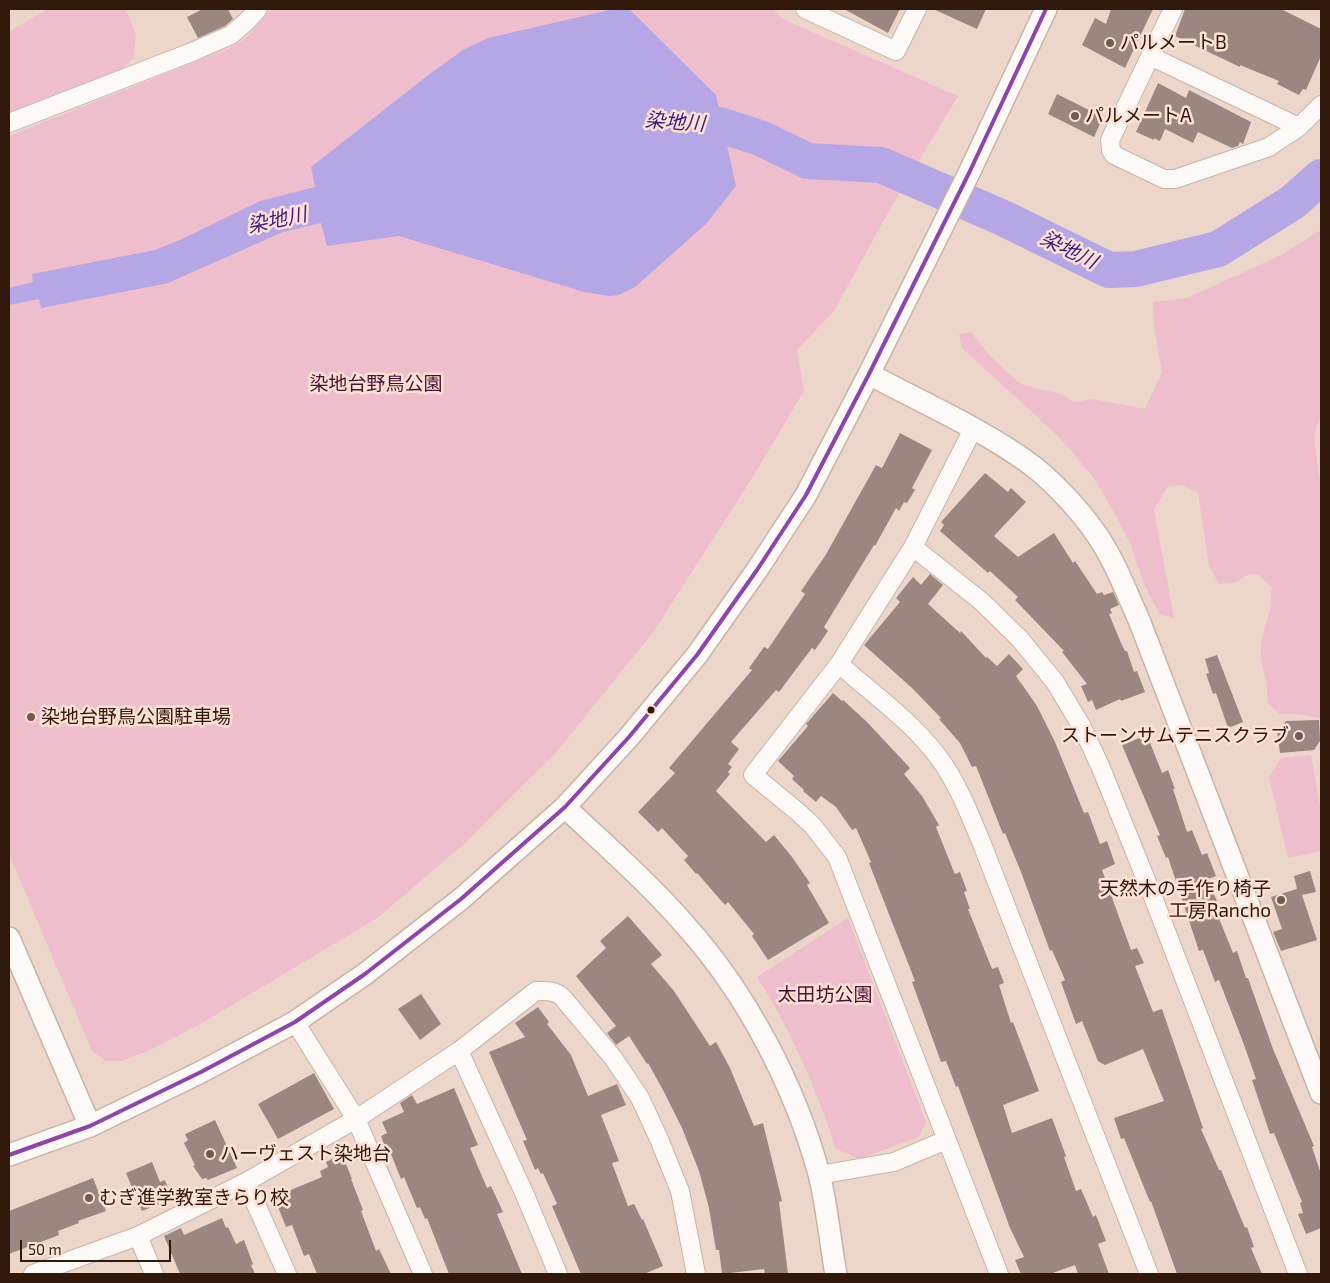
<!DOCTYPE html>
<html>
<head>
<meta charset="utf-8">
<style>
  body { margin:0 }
  #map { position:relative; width:1330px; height:1283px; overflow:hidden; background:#ecd6ca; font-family:"Exo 2",sans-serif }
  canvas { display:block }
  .frame { position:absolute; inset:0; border:10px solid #30180b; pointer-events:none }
  .scale { position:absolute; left:20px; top:1240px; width:151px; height:22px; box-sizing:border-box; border:2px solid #30180b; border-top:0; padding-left:6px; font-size:15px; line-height:18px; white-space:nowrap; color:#30180b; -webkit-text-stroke:4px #fde1d4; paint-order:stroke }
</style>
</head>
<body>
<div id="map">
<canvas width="1330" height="1283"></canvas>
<div class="frame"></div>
<div class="scale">50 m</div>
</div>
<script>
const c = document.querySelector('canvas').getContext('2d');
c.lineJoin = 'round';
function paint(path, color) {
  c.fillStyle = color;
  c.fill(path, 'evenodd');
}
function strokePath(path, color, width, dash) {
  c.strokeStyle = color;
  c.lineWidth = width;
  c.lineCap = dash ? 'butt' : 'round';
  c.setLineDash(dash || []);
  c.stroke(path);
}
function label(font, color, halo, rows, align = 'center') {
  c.font = font + ' "Exo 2","Noto Sans JP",sans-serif';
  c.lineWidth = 5;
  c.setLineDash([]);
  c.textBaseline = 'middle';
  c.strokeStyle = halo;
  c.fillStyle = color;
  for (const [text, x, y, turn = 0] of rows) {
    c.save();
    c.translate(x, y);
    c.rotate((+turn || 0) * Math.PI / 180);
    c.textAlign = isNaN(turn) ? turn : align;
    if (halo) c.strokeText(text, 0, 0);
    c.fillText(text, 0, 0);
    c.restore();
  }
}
const green = new Path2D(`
  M47,9H126L136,35L133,59L117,73L9,114V32Z
  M272,9H773L783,19L958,96L893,204L834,311L797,350L804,391L754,475L654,631L555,754L466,842L376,919L204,1022L152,1049L123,1061H105L92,1051L9,854V136L228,49L246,38Z
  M1321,230V414L1314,436L1319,477L1321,483V722L1320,718L1294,714H1280L1268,704L1266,680L1261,659V643L1270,610L1272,588L1259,575L1249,574L1235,583L1219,584L1209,566L1198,493L1182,485L1168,486L1154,510L1174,618L1159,614L1144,584L1129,541L1104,494L1090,473L1059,437L962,348L959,334L971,332L989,355L1018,382L1037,389L1059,393L1074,402L1093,399L1145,409L1162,372L1154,327L1153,302L1187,298L1281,255Z
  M1311,755L1321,811V851L1288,858L1269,777L1281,758Z
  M848,918L926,1122L919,1137L859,1159L836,1149C816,1088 791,1030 757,977Z`);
const water = new Path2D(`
  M614,9H629L716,95L736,186L706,224L635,287L619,295L609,296L584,292L399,236L327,246L321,223L283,232L168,283L41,308L39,299L9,305V288L33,282L32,274L155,250L180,240L260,201L315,187L311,167L431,73L463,50L488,38Z`);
const river = new Path2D(`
  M674,123L720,125L760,138L808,161L881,165L1003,218L1109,270L1136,269L1218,249L1293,202L1321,177`);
const building = new Path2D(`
  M203,9H228L233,19L225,26L198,38L187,17Z
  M844,9H900L888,33Z
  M933,9H986L977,29Z
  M1111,9H1153L1125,68L1082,45L1095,18L1106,24Z
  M1185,9H1281L1321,29V56L1306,90L1303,89L1299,95L1277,84L1279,81L1240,65V67L1175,36Z
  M1158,83L1186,98L1189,90L1251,122L1243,144L1240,142L1238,146L1232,148L1198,132L1193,143L1165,129L1160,141L1154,138V140L1136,132Z
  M1057,94L1103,117L1094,137L1048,114Z
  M900,433L932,450L912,488L915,490L907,503L904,502L899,511L896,508L875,546L874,545L824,627L828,631L815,650L812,648L779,692L776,690L731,742L739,749L728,764L732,767L728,772L730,774L716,791L766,842L774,835L792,857L810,883L807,885L829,923L768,960L752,936L754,934L728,902L725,905L697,873L696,874L684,860L688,856L662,828L658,832L638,812L675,773L669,768L752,670L749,668L764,647L768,649L805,594L801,591L825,556L876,465L882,468Z
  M985,473L1008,492L1011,488L1026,502L994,536L1018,557L1054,533L1073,563L1075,561L1097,594L1102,592L1104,595L1113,592L1119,605L1110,609L1112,613L1109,614L1121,643L1125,651H1127L1134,672L1137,671L1145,692L1121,701L1120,699L1096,710L1092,700L1088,702L1081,686L1087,684L1062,652L1064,651L1015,600L1018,597L990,571L988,573L940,531L944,525L941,522Z
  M930,574L943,585L928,604L960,633L961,631L986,658L987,657L997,666L1009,654L1023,669L1016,676L1037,706L1055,742L1084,813L1088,812L1100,844L1107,841L1115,864L1102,870L1131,950L1137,948L1144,963L1135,966L1153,1012L1162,1009L1203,1128L1201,1129L1219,1170H1221L1245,1228L1247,1227L1254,1247L1251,1248L1262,1274H1177L1151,1201L1150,1202L1124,1138L1121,1139L1114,1118L1164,1101L1143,1049L1105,1065L1098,1061L1082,1021L1076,1024L1061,982L1065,980L1052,950L1050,951L1021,872L1005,833L1003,834L976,766L972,767L960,743L939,719L941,718L913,689L864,645L900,602L896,598L913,577L921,585Z
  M1217,655L1243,722L1228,728L1216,693L1213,694L1206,674L1209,673L1205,659Z
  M833,693L842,701L843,700L866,721L910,768L904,774L922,796L939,825L936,827L954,872L955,874L960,872L967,891L964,892L970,909H968L992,969L998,967L1004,983L999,985L1011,1023L1013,1022L1039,1091L1003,1105L1012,1133L1052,1118L1066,1156L1064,1157L1076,1191L1081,1189L1093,1217L1096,1215L1106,1241L1098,1244L1109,1274H1078L1075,1265L1050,1274H1021L1015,1260L1024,1257L1010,1228L958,1086L956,1087L946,1061L941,1062L912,982L915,981L869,863L871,862L856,828L852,830L836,807L821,796L816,802L803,791L804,790L792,779L794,776L778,761L808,726L806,724Z
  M1319,720L1320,741L1314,750L1280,753L1277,731L1286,721Z
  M1147,735L1162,773L1168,770L1175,789H1173L1187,832L1192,830L1202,855L1207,853L1216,876L1208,879L1220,909L1216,911L1233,953L1237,951L1246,978H1248L1273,1049L1314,1146L1312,1147L1321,1174V1228L1306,1234L1298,1214L1303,1213L1300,1203L1302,1202L1274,1133L1270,1134L1252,1080L1256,1079L1243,1042L1219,980L1215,982L1203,950L1199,951L1168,857L1166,858L1157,836L1160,835L1122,745Z
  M1310,871L1316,892L1302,895L1317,940L1281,951L1273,932L1282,929L1271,897L1297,889L1294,876Z
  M628,916L662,955L651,964L674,991L710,1046L716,1042L730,1068L754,1126L763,1123L782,1201L779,1202L788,1274H765L764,1269L722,1274L719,1250H716L709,1208L699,1171L682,1128L663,1090L648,1063L647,1064L629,1036L616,1045L607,1033L616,1026L576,976L606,948L600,941Z
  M421,994L441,1024L420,1040L398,1009Z
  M538,1007L549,1022L547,1024L571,1055L588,1096L617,1084L626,1105L601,1115L619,1161L612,1163L628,1206L634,1204L642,1220L643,1219L663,1266L644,1274H581L552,1206L557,1204L543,1173L541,1174L538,1168L535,1170L523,1141L527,1140L489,1052L525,1037L515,1023Z
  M314,1073L334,1109L278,1139L258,1104Z
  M454,1088L478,1145L470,1148L487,1188L491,1186L503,1212L497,1214L522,1274H449L427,1218L425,1219L420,1207L417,1208L404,1177L401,1179L391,1154L388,1155L381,1136L387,1133L382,1122L404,1112L400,1103L412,1095L417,1104Z
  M215,1120L237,1168L208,1180L206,1178L202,1179L193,1166L195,1165L184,1143L188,1140L185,1134Z
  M342,1154L352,1179H351L363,1210L361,1211L376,1251L379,1249L391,1274H317L309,1254L304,1256L292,1225L286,1227L274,1197L322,1177L320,1171L328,1167L326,1162Z
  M152,1162L160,1182L165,1180L172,1199L142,1211L126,1173Z
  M93,1178L106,1211L78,1221L79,1223L58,1231L59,1235L9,1254V1211Z
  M222,1218L226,1228L228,1227L236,1244L244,1240L253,1264L251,1265L255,1274H180L164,1236L181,1228L184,1235Z`);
const minor = new Path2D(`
  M805,9L896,51L917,9
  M1173,9L1110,140L1111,150L1114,155L1164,179H1175L1269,147L1299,127L1321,105
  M1150,56L1299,127
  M9,123L192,52L231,35L247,21L258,9
  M973,429L913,547L839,664L753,775L798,812L813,826L837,857L999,1274
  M913,547L981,601L1019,638L1055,682L1082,727L1101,768L1153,897L1298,1274
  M839,664C875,696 917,725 944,765C961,791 972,820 984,849L1149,1274
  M295,1022L356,1119L423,1274
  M459,1051L525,1195L558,1274
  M819,1175L894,1162L946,1140
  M246,1182L287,1274
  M138,1236L154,1274
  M33,1274L138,1236L246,1182L356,1119L459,1051L536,991C547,991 555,990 563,998L614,1059L640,1098L659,1139L680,1191L696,1274`);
const tertiary = new Path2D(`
  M869,374C921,402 978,427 1026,461C1049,477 1076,506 1092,528C1113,556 1125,589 1139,620L1321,1093
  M565,807C606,846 649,883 686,926C747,994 795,1086 819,1174C827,1205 830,1242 836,1274
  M9,938L90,1126
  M9,1155L90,1126L201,1072L295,1022L365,974L461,899L565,807L629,737L697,655L757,570L806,495L869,374L969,173L1046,9`);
const bus1 = new Path2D(`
  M9,1155L90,1126L201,1072L295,1022L365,974L461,899L565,807L629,737L697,655L757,570L806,495L869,374L969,173L1046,9`);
const markers = [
  [1110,43,5,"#725a4e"],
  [1075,116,5,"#725a4e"],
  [651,710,4.5,"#30180b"],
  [31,717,5,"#725a4e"],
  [1299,736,5,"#725a4e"],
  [1281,900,5,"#725a4e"],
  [210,1154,5,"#725a4e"],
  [89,1198,5,"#725a4e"]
];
const poiNames = [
  ["パルメートB",1120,43],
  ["パルメートA",1085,116],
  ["染地台野鳥公園駐車場",41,717],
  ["ストーンサムテニスクラブ",1289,736,"right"],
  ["天然木の手作り椅子",1271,889,"right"],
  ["工房Rancho",1271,911,"right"],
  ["ハーヴェスト染地台",220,1154],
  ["むぎ進学教室きらり校",99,1198]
];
const parkNames = [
  ["染地台野鳥公園",376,384],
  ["太田坊公園",825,995]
];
const waterNames = [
  ["染地川",675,122,4],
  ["染地川",277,220,-12],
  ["染地川",1069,250,26]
];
paint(green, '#efbecd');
paint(water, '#b5a7e6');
strokePath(river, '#b5a7e6', 36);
paint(building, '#9c8780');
strokePath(minor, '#c9b3a7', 20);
strokePath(tertiary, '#c9b3a7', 24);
strokePath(minor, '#fcf9f7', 18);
strokePath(tertiary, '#fcf9f7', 21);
strokePath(bus1, '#8e44ad', 4);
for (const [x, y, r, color] of markers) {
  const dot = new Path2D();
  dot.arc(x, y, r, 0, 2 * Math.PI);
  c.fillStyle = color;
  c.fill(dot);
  strokePath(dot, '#fde1d4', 2);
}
label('19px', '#30180b', '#fde1d4', poiNames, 'left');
label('19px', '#4c0f34', '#fde1d4', parkNames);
label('italic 20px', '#3b1b89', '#fde1d4', waterNames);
</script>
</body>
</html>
